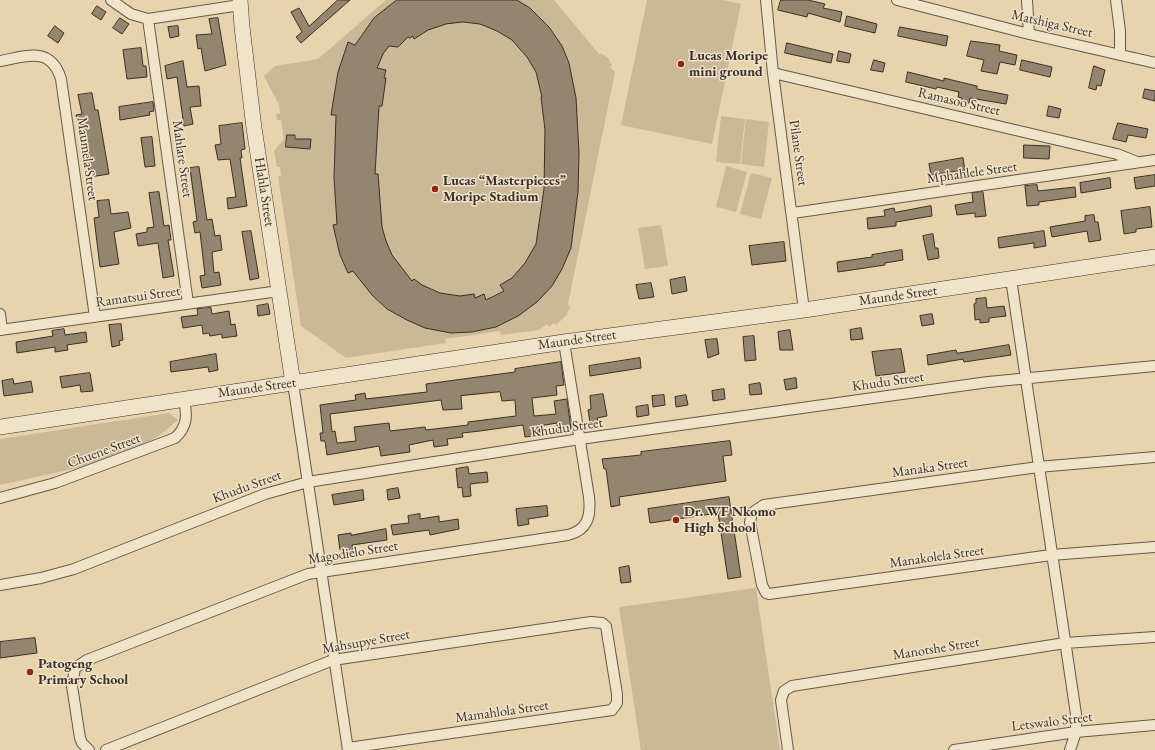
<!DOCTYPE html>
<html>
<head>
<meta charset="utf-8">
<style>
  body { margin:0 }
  canvas { display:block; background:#e7d4ad }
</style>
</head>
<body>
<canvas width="1155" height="750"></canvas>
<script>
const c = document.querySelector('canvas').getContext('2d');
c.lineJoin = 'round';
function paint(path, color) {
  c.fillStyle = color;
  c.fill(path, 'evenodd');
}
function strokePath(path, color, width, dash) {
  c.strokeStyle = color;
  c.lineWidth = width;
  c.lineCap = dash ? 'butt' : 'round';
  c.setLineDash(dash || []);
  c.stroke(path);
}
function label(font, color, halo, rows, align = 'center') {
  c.font = font + ' "EB Garamond",serif';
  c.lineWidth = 3;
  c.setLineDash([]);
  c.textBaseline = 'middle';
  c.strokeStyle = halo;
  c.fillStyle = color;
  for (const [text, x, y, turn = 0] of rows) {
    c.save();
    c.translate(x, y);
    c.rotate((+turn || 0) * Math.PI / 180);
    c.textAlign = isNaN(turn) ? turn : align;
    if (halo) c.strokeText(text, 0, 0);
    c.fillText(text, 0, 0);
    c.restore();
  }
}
const green = new Path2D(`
  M386,0H554L599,54L601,53L608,58L612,65L610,67L615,72L568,304L571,308L567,312L568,314L556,325L554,323L549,327L547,324L539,330L501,335L500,331L445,339L446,343L346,358L301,326L278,176H281L280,167H277L274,151L284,139L281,120H277L276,114L280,113L279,105L264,76L275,66L318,59Z
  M647,0H723L741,4L712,144L621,125Z
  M721,116L745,119L740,164L716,162Z
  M746,119L769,122L764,167L741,164Z
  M726,166L747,172L736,212L716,207Z
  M751,173L772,178L761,219L740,214Z
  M661,225L668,266L645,269L638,228Z
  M169,413L178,420L156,438L99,463L0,485V439Z
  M756,588L780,750H641L619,607Z`);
const building = new Path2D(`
  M338,0H350L301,43L296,37L302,32L291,12L299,8L309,26Z
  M397,0H517L530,8L549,27L562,46L569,63L576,98L579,153L578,192L571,248L562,269L552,286L537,302L518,316L496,327L472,332L451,333L425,328L407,320L387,309L372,295L353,271L348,273L340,255L333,225L337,224L334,178L336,115H331L338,72L348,42L355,45L374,18ZM463,22L480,24L497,31L512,40L527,57L536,72L542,97H541L545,130L544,189L536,244L525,263L512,278L500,285L504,291L486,300L484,294L475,298L474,294L460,296L440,293L422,285L414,279L412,281L392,255L386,241L382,227L378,174H375L379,106H382L386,78H384L386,70L377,68L383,54L389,46L398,47L408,37L410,38L413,36L414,39L428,30L446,24Z
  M781,0H808L825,4L823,8L842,12L840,22L808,13L807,17L778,10Z
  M97,6L106,12L101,20L92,14Z
  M847,16L877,24L875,33L845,26Z
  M120,18L129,24L122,34L113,28Z
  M218,18L226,65L205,71L201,48L198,49L196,35L212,34L209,19Z
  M55,26L64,33L58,43L48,36Z
  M178,26L179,36L170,38L168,27Z
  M900,27L948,36L946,46L898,36Z
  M971,41L1000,45L999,51L1017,55L1015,65L1000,62L997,74L981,71L984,60L967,56Z
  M787,43L833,54L831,63L785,53Z
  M141,48L143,66H146L147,77L127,79L123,50Z
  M839,51L851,54L849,63L837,61Z
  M874,60L885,63L883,72L871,70Z
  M1022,60L1052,67L1050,77L1020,70Z
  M183,61L187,87L199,86L201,106L190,107L193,124L184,126L177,77L167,79L165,66Z
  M1094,66L1105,70L1101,86L1097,85L1096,90L1089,88Z
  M908,72L944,81V78L956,81L977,86V89L1008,95L1006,104L970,98L969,103L962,102V98L958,97L959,92L937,87L936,89L906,82Z
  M1145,89L1155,91V101L1143,98Z
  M92,93L95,110H98L109,174L90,177L82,129H79L76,115L82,114L78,95Z
  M153,102L154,111L149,112L150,115L120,120L119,107Z
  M1049,106L1061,109L1059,118L1047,116Z
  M242,123L245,149L241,150L242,158H240L247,206L228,209L227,198L236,197L230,159L218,160L215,145L221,144L219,126Z
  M1118,123L1148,129L1146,138L1128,135L1126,142L1113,139Z
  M287,135H295V139H311L310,149L286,147Z
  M152,137L155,166L145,167L141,138Z
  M1024,145L1050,146L1049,159L1024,158Z
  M963,158L965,170L931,175L929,164Z
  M199,167L207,220L212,219L215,236L220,235L222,250L212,252L214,273L219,272L221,285L202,288L200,276L205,275L200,232L195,233L193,222L197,221L190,168Z
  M1155,175V186L1136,189L1134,178Z
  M1110,178L1111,188L1081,193L1080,183Z
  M1037,185L1038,191L1075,187L1076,197L1039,202V205L1027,206L1025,186Z
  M159,192L164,226L169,225L171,240H168L174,276L163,278L158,243L138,246L136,234L147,232V228L154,227L149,193Z
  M983,192L986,216L975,217V213L957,215L955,205L973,202L972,193Z
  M109,200L111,214L128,212L131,228L114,232L119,264L100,267L94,218L99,217L97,201Z
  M931,206L932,216L896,222V226L868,229L867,218L885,216L884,210L894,208L895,212Z
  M1150,207L1152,227L1136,229V232L1124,234L1121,211Z
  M1094,215L1095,222H1098L1101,240L1089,242L1087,231L1052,237L1050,227L1085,221V216Z
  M251,231L259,278L250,280L242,232Z
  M1044,231L1046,246L1034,248V243L999,248L998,238Z
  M933,234L935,248H938L939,258L928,260L923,236Z
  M784,242L786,261L752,265L749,246Z
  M902,250L903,260L885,263V265L838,272L837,262L872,257V255Z
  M685,277L687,291L672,294L670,280Z
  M651,283L654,297L639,299L636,285Z
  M986,298L987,308L1004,306L1006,316L989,318V322L980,323V319L975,320L974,304L976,303V299Z
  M268,304L270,314L258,316L257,306Z
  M211,308L212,314L229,311L231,325L235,324L237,336L222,338V334L210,336L209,333L203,334L202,325L183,328L181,317L198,315L197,309Z
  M932,314L934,324L922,326L920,316Z
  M121,324L123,340L119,341L120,345L112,347L109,325Z
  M861,328L863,339L851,340L850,330Z
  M64,329L65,335L86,332L87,342L67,345L68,350L55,352V347L17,353L16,342L53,336L52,331Z
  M790,330L793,350H780L778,332Z
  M754,336L756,360L745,361L743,337Z
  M717,339L719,354L708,358L705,340Z
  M1009,345L1011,355L964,362L963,359L928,365L927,355L956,350L957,353Z
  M901,349L905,372L876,376L872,352Z
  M216,354L218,370L209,372L208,367L171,372L170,362Z
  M640,358L641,368L590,376L589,366Z
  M561,362L564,385L556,386L557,395L532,398L534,416L556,414L554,401L567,399L571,429L558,431L557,423L539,426L540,435L525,437L523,425L480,431L462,433L463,437L447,439L448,445L434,447L433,440L409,445L410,452L381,456L379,446L327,455L325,441H321L320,433H323L320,405L356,400L355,395L365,393L366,399L427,392L426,384L515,372V369ZM500,392L502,401L515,400L516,416L468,422V425L426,430L425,427L390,431L389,423L354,427L356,441L337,443L335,431L332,432L330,414L441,400L443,410L462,409L461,396Z
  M90,373L93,391L81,392L80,385L62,388L60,377Z
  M796,378L797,388L786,390L784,380Z
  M13,379L14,384L31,381L33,392L4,396L2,381Z
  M760,383L762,394L750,395L749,385Z
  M724,389L725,399L713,401L712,391Z
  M603,394L607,416L597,418L598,421L590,422L588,410L591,409L590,396Z
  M664,395L665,405L653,407L652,396Z
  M686,395L688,405L676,407L675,397Z
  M648,405L649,415L637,417L636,407Z
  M730,441L732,455L723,456L726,481L619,497L620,505L611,507L606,469H604L602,459L641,455V452Z
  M468,467L469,474L487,472L488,482L470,484L471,496L463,497L462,487L458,488L456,469Z
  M398,488L400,498L388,500L387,490Z
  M363,490L364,500L334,505L332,495Z
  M729,497L741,577L728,579L718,513L650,523L648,509Z
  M547,506L548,516L528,519L529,524L518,526L516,509Z
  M420,514V519L439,516V522L458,519L459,529L430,535L429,530L393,535L391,525L409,523L408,516Z
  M386,529L387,540L352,545L353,551L342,553V549L340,550L338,535L351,533V535Z
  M629,566L631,582L621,583L619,568Z
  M35,638L37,653L0,658V642Z`);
const street = new Path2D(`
  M111,0L131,14L148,19L240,5
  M766,0L773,73L804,310
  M897,0L1029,34L1155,63
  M1027,0L1029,34
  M1116,0L1120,31V54
  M148,19L188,303
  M0,61C27,56 51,46 61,79L95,317
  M773,73L1117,154L1137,162
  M793,213L1155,160
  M1011,279L1076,714V732L1070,750
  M0,314L2,330
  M0,330L279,291
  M293,383L348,750
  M1155,457L1038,467L764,505L752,513L750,522L762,585L766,593L769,594L1051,555L1155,547
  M0,498L55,483L175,438C188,426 187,415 184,399
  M0,585L41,578L74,569L265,494L308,482L580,439L988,382L1155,366
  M89,750L82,743L80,738L72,686L75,668L87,660L308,574L568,535C588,530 591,516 589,497L564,342
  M106,750L333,660L591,622L602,623L606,626L617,694V703L612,710L348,748
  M788,750L781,700L784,691L792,686L1065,643L1155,637
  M954,750L1076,732L1155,725`);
const secondary = new Path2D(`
  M240,0L242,27L254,128L293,383
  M0,427L564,342L804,310L1155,257`);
const markers = [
  [681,64,4,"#8f2418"],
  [435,189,4,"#8f2418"],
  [676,520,4,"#8f2418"],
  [30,672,4,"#8f2418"]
];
const streetNames = [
  ["Matshiga Street",1052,24,13],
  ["Ramasoo Street",959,102,13],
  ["Pilane Street",798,153,82],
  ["Maumela Street",87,159,82],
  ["Mahlare Street",182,159,82],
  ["Mphahlele Street",972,173,-8],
  ["Hlahla Street",264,192,81],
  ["Maunde Street",898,296,-8],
  ["Ramatsui Street",138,297,-8],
  ["Maunde Street",577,340,-8],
  ["Khudu Street",888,382,-8],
  ["Maunde Street",257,388,-8],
  ["Khudu Street",567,428,-8],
  ["Chuene Street",104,451,-20],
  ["Manaka Street",930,468,-8],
  ["Khudu Street",247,487,-20],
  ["Magodielo Street",353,553,-9],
  ["Manakolela Street",937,557,-8],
  ["Mahsupye Street",366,642,-10],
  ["Manotshe Street",936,649,-9],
  ["Mamahlola Street",502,712,-8],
  ["Letswalo Street",1052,722,-7]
];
const poiNames = [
  ["Lucas Moripe",689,56],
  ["mini ground",689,72],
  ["Lucas “Masterpieces”",443,181],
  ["Moripe Stadium",443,197],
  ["Dr. WF Nkomo",684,512],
  ["High School",684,528],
  ["Patogeng",38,664],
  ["Primary School",38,680]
];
paint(green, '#cab897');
paint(building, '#94856e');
strokePath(building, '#3b2f29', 1);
strokePath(street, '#66584a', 12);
strokePath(secondary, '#3b2f29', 16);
strokePath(street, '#efe3ca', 10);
strokePath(secondary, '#efe3ca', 15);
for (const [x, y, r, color] of markers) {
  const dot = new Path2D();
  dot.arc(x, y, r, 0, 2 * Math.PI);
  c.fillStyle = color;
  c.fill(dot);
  strokePath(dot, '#efe3ca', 1.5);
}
label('14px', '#3b2f29', '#efe3ca', streetNames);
label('bold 14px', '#3b2f29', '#efe3ca', poiNames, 'left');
</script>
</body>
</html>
